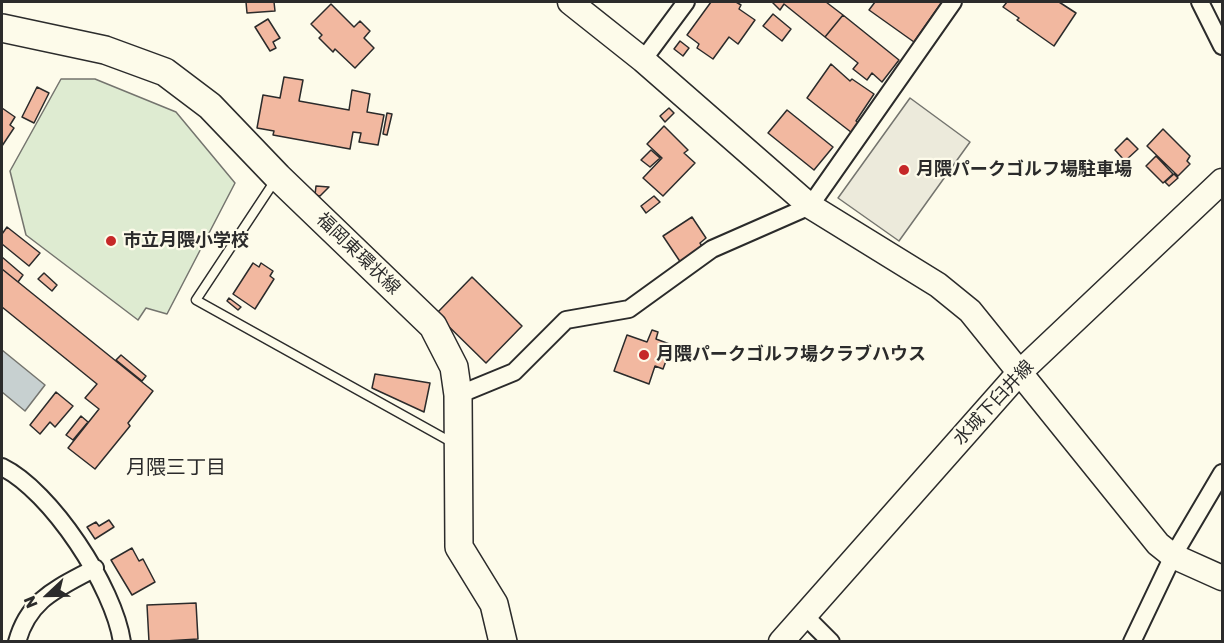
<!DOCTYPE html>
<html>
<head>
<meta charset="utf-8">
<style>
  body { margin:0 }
  #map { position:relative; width:1224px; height:643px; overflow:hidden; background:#fdfbea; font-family:Rubik,sans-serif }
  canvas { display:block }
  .frame { position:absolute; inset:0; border:3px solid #2b2b2b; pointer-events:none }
  .north { position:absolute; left:18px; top:565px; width:60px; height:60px; -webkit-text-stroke:4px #fdfbea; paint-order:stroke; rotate:248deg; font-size:16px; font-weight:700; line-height:24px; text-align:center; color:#2b2b2b }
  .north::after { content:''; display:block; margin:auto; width:21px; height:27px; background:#2b2b2b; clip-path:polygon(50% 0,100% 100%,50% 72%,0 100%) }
</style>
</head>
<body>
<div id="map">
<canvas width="1224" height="643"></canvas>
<div class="frame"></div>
<div class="north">N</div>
</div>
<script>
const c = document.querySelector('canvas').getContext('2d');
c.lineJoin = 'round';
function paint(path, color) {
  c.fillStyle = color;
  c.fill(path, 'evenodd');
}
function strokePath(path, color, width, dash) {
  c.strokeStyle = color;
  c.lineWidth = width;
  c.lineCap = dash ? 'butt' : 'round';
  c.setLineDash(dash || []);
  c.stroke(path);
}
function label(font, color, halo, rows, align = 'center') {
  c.font = font + ' Rubik,"Noto Sans JP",sans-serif';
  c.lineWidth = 4.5;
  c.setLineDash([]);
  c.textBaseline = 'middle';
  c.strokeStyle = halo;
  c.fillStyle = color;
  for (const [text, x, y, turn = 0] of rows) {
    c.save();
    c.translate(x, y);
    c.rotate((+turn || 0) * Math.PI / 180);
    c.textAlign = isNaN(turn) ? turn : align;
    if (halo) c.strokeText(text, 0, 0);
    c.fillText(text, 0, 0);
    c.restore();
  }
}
const green = new Path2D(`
  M61,79H95L176,112L235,183L167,314L146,308L138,320L26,235L10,171Z`);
const parking = new Path2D(`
  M910,98L970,142L899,241L838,198Z`);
const water = new Path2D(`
  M2,350L45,385L25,411L2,392Z`);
const building = new Path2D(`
  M246,2H274L275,11L247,13Z
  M711,2H736L741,5L739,9L755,20L738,44L729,37L713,59L697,48L699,44L687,35Z
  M772,2H826L843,15L825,37L784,4L780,10Z
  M875,2H942L914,42L869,10Z
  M1007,2H1059L1076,13L1054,46L1017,20L1019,18L1003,7Z
  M331,4L354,27L360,21L370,31L364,38L374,48L355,68L335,49L333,52L319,38L322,35L311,24Z
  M773,14L791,29L782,41L763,26Z
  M843,15L899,60L882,82L872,73L867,80L853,69L858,63L825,37Z
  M268,19L280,38L273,42L276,48L270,51L255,27Z
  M680,41L689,48L683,56L674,49Z
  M831,64L850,81L852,79L874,94L856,121L863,126L856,136L807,98Z
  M284,77L303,80L299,101L349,110L352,90L370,94L367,112L384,115L378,145L359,142L361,133L353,132L350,149L273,135L274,131L257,128L263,95L280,98Z
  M37,87L49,93L34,123L22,117Z
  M2,108L15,117L10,125L14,128L2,146Z
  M669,108L674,113L665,122L660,116Z
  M787,110L833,147L814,170L768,133Z
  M387,113L392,114L387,135L383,134Z
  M664,126L688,150L684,153L695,163L663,196L643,178L662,158L647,144Z
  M1163,129L1190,156L1187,161L1190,164L1178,176L1147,146Z
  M1127,138L1138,149L1125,161L1115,150Z
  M651,150L660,158L650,167L641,160Z
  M1156,156L1173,174L1163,183L1146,166Z
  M1174,174L1178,178L1169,186L1165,182Z
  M316,186L329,187L320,196L315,195Z
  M654,196L660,202L646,213L641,206Z
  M692,217L706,238L700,243L703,248L681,263L663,236Z
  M7,227L40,253L29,266L2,244V234Z
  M2,257L23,275L18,282L2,269Z
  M253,263L259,267L261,263L273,271L270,276L274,279L255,309L233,294Z
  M2,269L153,391L128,423L130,426L95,469L68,448L99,409L85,398L97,384L2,307Z
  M44,273L57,285L52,291L38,279Z
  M472,277L522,326L486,363L436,314Z
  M229,298L241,307L238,310L227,301Z
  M652,330L658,332L656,339L672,345L663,369L655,366L649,384L614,371L627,335L647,342Z
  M121,355L146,376L142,381L116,360Z
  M375,374L430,383L424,412L372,388Z
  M56,392L73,406L55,427L50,422L40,434L30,425Z
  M81,416L88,422L73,440L66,435Z
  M109,520L114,527L95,539L87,527L96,522L99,526Z
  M132,548L139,561L143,559L155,582L132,595L111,560Z
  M196,603L198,639L149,642L147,605Z`);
const lane = new Path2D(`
  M276,179L196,300L453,443`);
const street = new Path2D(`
  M1200,2L1222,46
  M643,60L686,2
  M458,395L514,372L566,320L629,309L712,249L810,206L953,2
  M2,467C51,491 114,587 122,642
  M804,615L831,642
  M17,642C29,598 59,588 95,568
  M1132,642L1173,556L1222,473`);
const secondary = new Path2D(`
  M570,2L643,60L810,206L938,285L970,311L1158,544L1173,556L1222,578
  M781,642L1019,373L1222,181`);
const primary = new Path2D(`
  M2,28L105,50L165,72L210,106L278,177L433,326L454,367L458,395L459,547L494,604L503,642`);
const markers = [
  [904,170,6,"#c62828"],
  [111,241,6,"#c62828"],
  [644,355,6,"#c62828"]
];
const poiNames = [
  ["月隈パークゴルフ場駐車場",916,170],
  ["市立月隈小学校",123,241],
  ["月隈パークゴルフ場クラブハウス",656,355]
];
const streetNames = [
  ["福岡東環状線",358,254,44],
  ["水城下臼井線",994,403,-47]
];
const neighbourhoodNames = [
  ["月隈三丁目",176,468]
];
paint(green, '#deebd1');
strokePath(green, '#74746e', 1.5);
paint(parking, '#eceadb');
strokePath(parking, '#74746e', 1.5);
paint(water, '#c7d0d0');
strokePath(water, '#74746e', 1.5);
paint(building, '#f2b8a0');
strokePath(building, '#2b2b2b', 1.5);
strokePath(lane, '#2b2b2b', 11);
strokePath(street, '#2b2b2b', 20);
strokePath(secondary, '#2b2b2b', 27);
strokePath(primary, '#2b2b2b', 30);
strokePath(lane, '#fdfbea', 8);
strokePath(street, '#fdfbea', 16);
strokePath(secondary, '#fdfbea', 24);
strokePath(primary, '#fdfbea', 27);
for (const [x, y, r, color] of markers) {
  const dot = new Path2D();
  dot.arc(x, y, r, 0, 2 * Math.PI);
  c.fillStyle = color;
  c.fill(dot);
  strokePath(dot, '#fdfbea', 2);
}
label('bold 18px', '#2b2b2b', '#fdfbea', poiNames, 'left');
label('18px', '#2b2b2b', '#fdfbea', streetNames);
label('20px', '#2b2b2b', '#fdfbea', neighbourhoodNames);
</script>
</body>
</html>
